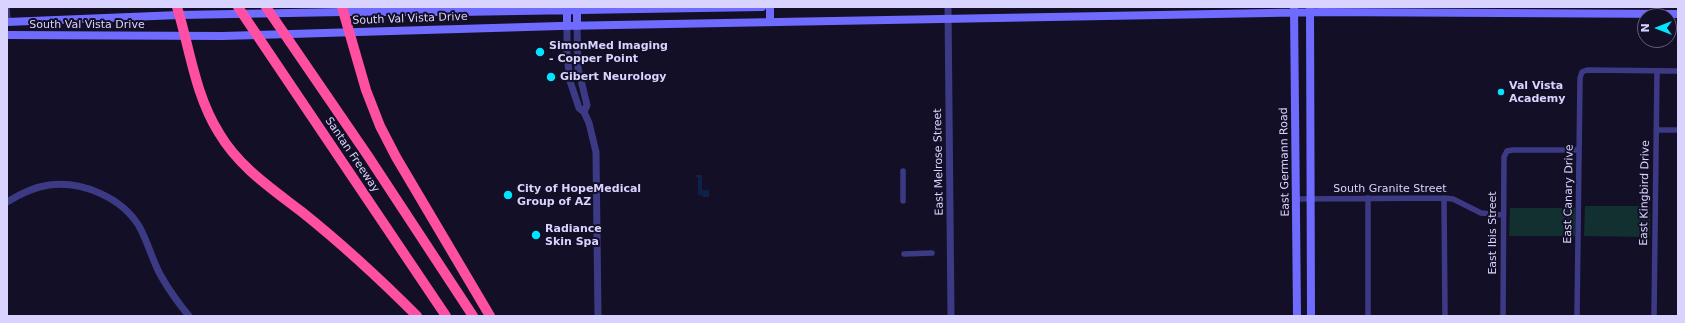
<!DOCTYPE html>
<html>
<head>
<meta charset="utf-8">
<style>
  body { margin:0 }
  #map { position:relative; width:1685px; height:323px; overflow:hidden; background:#130f26; font-family:"DejaVu Sans",sans-serif }
  canvas { display:block }
  .frame { position:absolute; inset:0; border:8px solid #d9d4ff; pointer-events:none }
  .north { position:absolute; left:1637px; top:8px; width:40px; height:40px; box-sizing:border-box; background:#130f26; border:1px solid #625e7d; border-radius:50%; rotate:270deg; font-size:11px; font-weight:700; line-height:16px; text-align:center; color:#d9d4ff }
  .north::after { content:''; display:block; margin:auto; width:14px; height:18px; background:#00e5ff; clip-path:polygon(50% 0,100% 100%,50% 72%,0 100%) }
</style>
</head>
<body>
<div id="map">
<canvas width="1685" height="323"></canvas>
<div class="frame"></div>
<div class="north">N</div>
</div>
<script>
const c = document.querySelector('canvas').getContext('2d');
c.lineJoin = 'round';
function paint(path, color) {
  c.fillStyle = color;
  c.fill(path, 'evenodd');
}
function strokePath(path, color, width, dash) {
  c.strokeStyle = color;
  c.lineWidth = width;
  c.lineCap = dash ? 'butt' : 'round';
  c.setLineDash(dash || []);
  c.stroke(path);
}
function label(font, color, halo, rows, align = 'center') {
  c.font = font + ' "DejaVu Sans",sans-serif';
  c.lineWidth = 4;
  c.setLineDash([]);
  c.textBaseline = 'middle';
  c.strokeStyle = halo;
  c.fillStyle = color;
  for (const [text, x, y, turn = 0] of rows) {
    c.save();
    c.translate(x, y);
    c.rotate((+turn || 0) * Math.PI / 180);
    c.textAlign = isNaN(turn) ? turn : align;
    if (halo) c.strokeText(text, 0, 0);
    c.fillText(text, 0, 0);
    c.restore();
  }
}
const green = new Path2D(`
  M1585,206H1650V237L1584,236Z
  M1510,208H1575V236H1509Z`);
const water = new Path2D(`
  M696,175H702V190H709V197H702V195H698V177H696Z`);
const minor = new Path2D(`
  M7,7L8,22
  M1656,130H1678
  M903,171V201
  M1368,198V316
  M1444,198L1445,316
  M1297,199L1444,198L1453,199L1481,213L1503,215
  M904,254L932,253
  M1503,316L1504,157L1507,151L1513,150H1579
  M1577,316L1580,78L1582,72L1587,70L1678,71
  M1654,316L1657,71`);
const tertiary = new Path2D(`
  M948,7L951,316
  M567,26V55L570,81L579,108L584,112L589,123L596,152L598,316
  M577,26L578,68L587,105L584,112
  M7,202C20,194 34,187 49,185C82,181 121,197 139,226C148,242 152,260 161,276C169,290 179,304 189,316`);
const secondary = new Path2D(`
  M577,7V26
  M770,7V22
  M1294,7L1297,316
  M1310,7L1311,316
  M7,22L179,15L343,12H457L762,7
  M567,26V7
  M7,35L223,36L560,26L1323,12L1678,14`);
const motorway = new Path2D(`
  M177,7C190,49 195,95 219,133C239,167 271,188 302,212C342,244 381,280 417,316
  M238,7L446,316
  M266,7L368,156L473,316
  M342,7L366,90L380,126L396,157L490,316`);
const markers = [
  [540,52,5,"#00e5ff"],
  [551,77,5,"#00e5ff"],
  [1501,92,4,"#00e5ff"],
  [508,195,5,"#00e5ff"],
  [536,235,5,"#00e5ff"]
];
const streetNames = [
  ["South Val Vista Drive",410,19,-2],
  ["South Val Vista Drive",87,25],
  ["Santan Freeway",352,155,56],
  ["East Melrose Street",939,162,-91],
  ["East Germann Road",1285,162,-91],
  ["South Granite Street",1390,189],
  ["East Kingbird Drive",1645,193,-89],
  ["East Canary Drive",1569,194,-89],
  ["East Ibis Street",1493,233,-90]
];
const poiNames = [
  ["SimonMed Imaging",549,46],
  ["- Copper Point",549,59],
  ["Gibert Neurology",560,77],
  ["Val Vista",1509,86],
  ["Academy",1509,99],
  ["City of HopeMedical",517,189],
  ["Group of AZ",517,202],
  ["Radiance",545,229],
  ["Skin Spa",545,242]
];
paint(green, '#12302f');
paint(water, '#0c2248');
strokePath(minor, '#3d3a85', 5.5);
strokePath(tertiary, '#3d3a85', 7);
strokePath(secondary, '#6f6bff', 8);
strokePath(motorway, '#ff4fa3', 10);
for (const [x, y, r, color] of markers) {
  const dot = new Path2D();
  dot.arc(x, y, r, 0, 2 * Math.PI);
  c.fillStyle = color;
  c.fill(dot);
  strokePath(dot, '#130f26', 1.5);
}
label('11px', '#d9d4ff', '#130f26', streetNames);
label('bold 11px', '#d9d4ff', '#130f26', poiNames, 'left');
</script>
</body>
</html>
